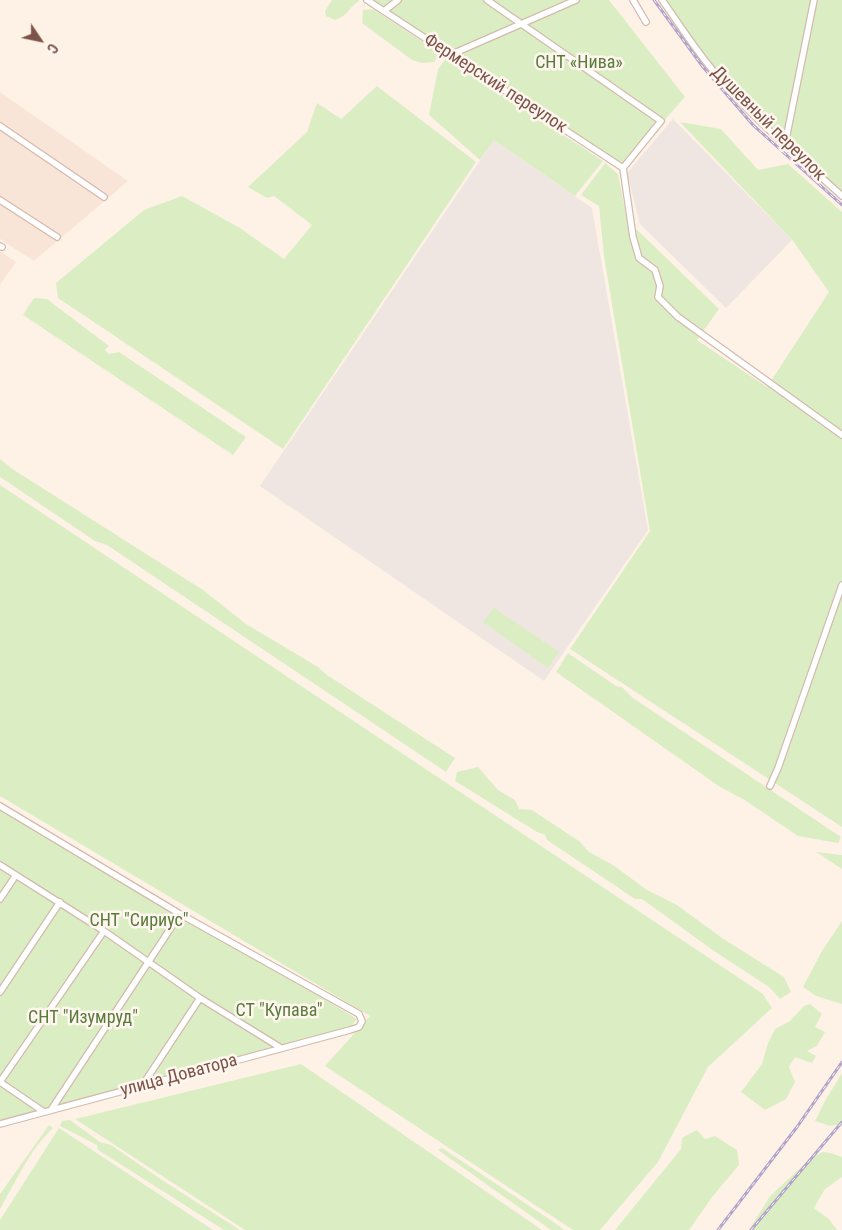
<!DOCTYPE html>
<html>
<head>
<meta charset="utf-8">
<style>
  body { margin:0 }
  #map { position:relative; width:842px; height:1230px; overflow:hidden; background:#fef2e7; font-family:"Roboto Condensed",sans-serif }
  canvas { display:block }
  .north { position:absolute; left:15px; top:15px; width:50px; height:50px; -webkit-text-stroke:4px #fff6ef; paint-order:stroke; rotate:124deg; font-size:14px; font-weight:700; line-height:20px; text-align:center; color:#7b5348 }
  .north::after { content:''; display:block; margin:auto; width:18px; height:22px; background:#7b5348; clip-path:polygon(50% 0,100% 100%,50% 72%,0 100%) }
</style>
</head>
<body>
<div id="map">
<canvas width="842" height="1230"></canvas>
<div class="north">С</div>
</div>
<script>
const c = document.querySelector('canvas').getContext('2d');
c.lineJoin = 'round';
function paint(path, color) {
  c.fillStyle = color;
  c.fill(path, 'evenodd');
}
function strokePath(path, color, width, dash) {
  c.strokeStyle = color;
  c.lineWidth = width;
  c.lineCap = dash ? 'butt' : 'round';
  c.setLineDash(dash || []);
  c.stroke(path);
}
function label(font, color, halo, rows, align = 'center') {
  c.font = font + ' "Roboto Condensed",sans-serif';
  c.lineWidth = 5;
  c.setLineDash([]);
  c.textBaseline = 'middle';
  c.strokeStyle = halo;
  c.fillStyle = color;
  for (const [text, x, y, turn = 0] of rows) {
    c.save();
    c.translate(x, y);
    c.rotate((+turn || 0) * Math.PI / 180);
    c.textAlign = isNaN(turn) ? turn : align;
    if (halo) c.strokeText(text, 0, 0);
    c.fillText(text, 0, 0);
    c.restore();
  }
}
const residential = new Path2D(`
  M0,92L128,181L34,261L0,239Z
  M0,251L16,262L0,285Z`);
const industrial = new Path2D(`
  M673,119L792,240L726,308L640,224L627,173Z
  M494,140L592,208L648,530L544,681L260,486Z`);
const green = new Path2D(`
  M332,0H358L359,1C349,7 347,17 335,20L326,16L325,11Z
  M367,0H609L685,97L622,168Z
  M660,0H842V191L774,134L694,45Z
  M373,9L440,53L434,62L422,63L412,60L362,23L363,10Z
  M446,58L603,161L575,196L494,140L480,160L429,115L438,69Z
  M377,86L476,162L283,449L58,298L56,283L144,210L182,196L240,228L284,259L312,225L274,196L267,198L248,187L307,132L317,103L341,119Z
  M680,122L721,129L758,170L788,164L842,212V827L570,649L650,531L604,256L599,206L581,195L605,163L618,174L627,220L719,309L697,340L767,387L829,292L793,241Z
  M34,298L47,299L109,346L105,350L109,354L119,352L246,437L233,455L23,315Z
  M0,459L14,470L203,590L246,624L318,667L327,675L455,758L446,772L107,545L95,541L0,477Z
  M0,485L763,994L772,1008L708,1067L658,1162L600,1230H573L325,1066L370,1016L0,796Z
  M494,608L559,652L548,668L483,622Z
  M568,653L616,686L622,687L633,698L841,837L838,843L798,836L743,799L720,787L556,672Z
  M478,767L498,790L515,800L519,809L532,810L579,841L589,852L613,865L647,890L677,905L722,938L784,977L791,992L780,999L769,987L714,951L642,899H635L547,840L545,835L537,832L455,781L457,772Z
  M0,802L357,1019L350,1028L0,1126Z
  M816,852L842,855V869Z
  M842,921V1004L816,996L803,987L822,951Z
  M810,1004L822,1014L815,1027L825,1032L817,1046L807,1051L816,1056L812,1063L795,1057L789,1067L795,1082L786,1099L765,1110L741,1092L762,1064L768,1043L775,1029L790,1021L804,1006Z
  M301,1064L542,1230H245L75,1119Z
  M842,1073V1124L830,1126L815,1121L825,1101Z
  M70,1120L100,1142L111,1145L162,1180L240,1230H224L98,1150L97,1145L60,1126L62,1121Z
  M49,1125L53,1128C31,1148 15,1183 0,1209V1194Z
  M59,1128L213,1230H0V1220Z
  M697,1130L705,1139L715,1136L737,1150L739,1165L713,1196L689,1230H615L681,1149L682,1138Z
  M442,1148L555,1223L564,1230H551L438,1150Z
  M822,1152L831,1153L842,1157V1177L825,1189L814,1208L829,1219L837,1230H749L770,1196L810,1159Z`);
const minor = new Path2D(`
  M367,0L623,168
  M487,0L661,121L623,168L633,237L639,258L655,270L660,286L658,297L678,317L842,435
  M633,0L646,22
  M662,0C680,25 696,51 716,74C753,119 799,157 842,196
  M384,11L398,0
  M450,55L576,0
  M0,126L104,197
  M783,142L786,139L814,0
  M0,200L57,237
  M0,246L2,247
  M770,786L778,768L842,585
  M0,806L180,914L359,1014L362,1021L359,1027L350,1030L0,1124
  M0,865L104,931L200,998L281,1048
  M0,899L16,875
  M0,992L60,902
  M0,1082L104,931
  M0,1082L44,1112
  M142,1086L200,998
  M51,1110L180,914`);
const rail = new Path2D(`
  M654,0L703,67L753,125L842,205
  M718,1230L797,1127L842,1062
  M751,1230L842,1122`);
const parkNames = [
  ["СНТ «Нива»",579,63],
  ["СНТ \"Сириус\"",139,921],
  ["СТ \"Купава\"",279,1011],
  ["СНТ \"Изумруд\"",83,1018]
];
const streetNames = [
  ["Фермерский переулок",495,84,33],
  ["Душевный переулок",768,124,45],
  ["улица Доватора",179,1076,-15]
];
paint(residential, '#f9e5d8');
paint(industrial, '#efe5e1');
paint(green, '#dbeec3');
strokePath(minor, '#d4baae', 8);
strokePath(minor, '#fff', 5.5);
strokePath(rail, '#b2a3ca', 3);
strokePath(rail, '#fff6ef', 1, [4]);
label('18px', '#587c3c', '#fff6ef', parkNames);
label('18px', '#7b5348', '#fff6ef', streetNames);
</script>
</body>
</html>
